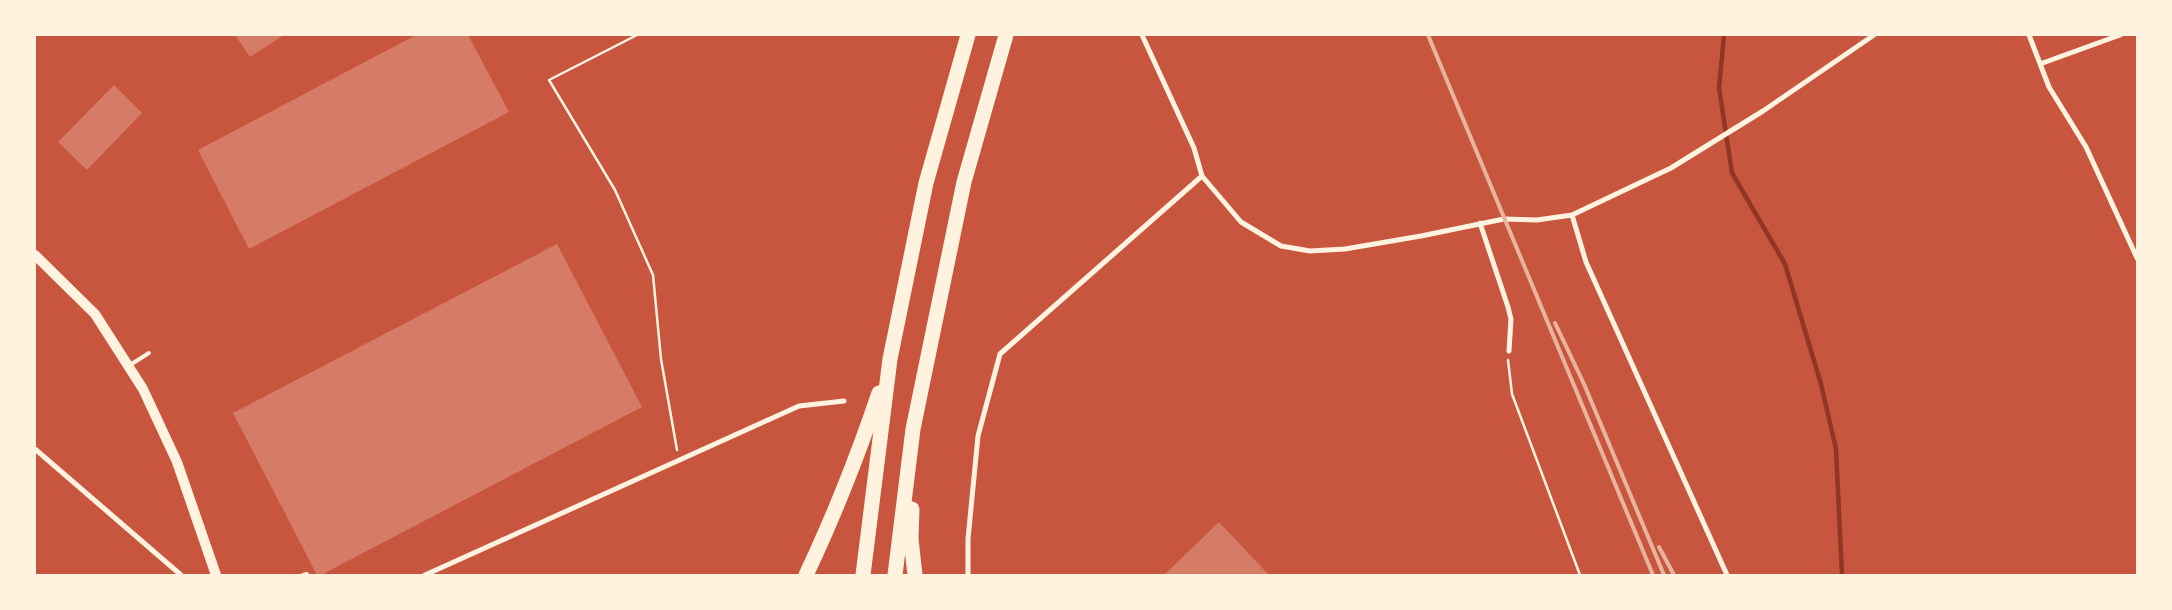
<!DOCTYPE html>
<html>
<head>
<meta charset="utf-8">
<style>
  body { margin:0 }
  #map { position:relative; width:2172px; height:610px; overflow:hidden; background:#c8553d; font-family:Barlow,sans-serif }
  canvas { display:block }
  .frame { position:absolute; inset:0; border:36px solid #fff3e0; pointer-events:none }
</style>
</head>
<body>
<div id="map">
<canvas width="2172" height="610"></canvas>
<div class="frame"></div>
</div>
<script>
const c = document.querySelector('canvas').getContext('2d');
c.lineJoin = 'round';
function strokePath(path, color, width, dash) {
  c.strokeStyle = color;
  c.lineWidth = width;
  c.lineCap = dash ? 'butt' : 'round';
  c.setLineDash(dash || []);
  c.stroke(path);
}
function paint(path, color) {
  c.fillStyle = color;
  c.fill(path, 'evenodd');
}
const stream = new Path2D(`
  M1724,35L1719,88L1732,173L1785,264L1821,384L1836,449L1842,575`);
const building = new Path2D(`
  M235,35H284L250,57Z
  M416,35H468L509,112L249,249L198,150Z
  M114,85L142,113L87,170L58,142Z
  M557,244L642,407L321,575H317L233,413Z
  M1219,522L1269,575H1164Z`);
const path = new Path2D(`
  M637,35L549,80L615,190L653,275L661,359L677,450
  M1508,360L1512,394L1580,575`);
const service = new Path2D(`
  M130,365L149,353
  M303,575L307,574`);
const minor = new Path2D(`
  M1142,35L1194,148L1202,176L1241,222L1281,246L1310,251L1345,249L1421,236L1504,219L1537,220L1572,215L1671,168L1763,111L1874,35
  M2029,35L2049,87L2086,147L2137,258
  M2040,64L2120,35
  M1572,215L1586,262L1727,575
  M1480,223L1508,307L1511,319L1509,351
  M35,449L181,575
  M425,575L799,406L844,401
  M968,575V539L978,436L1000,354L1202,176`);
const secondary = new Path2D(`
  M35,255L95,314L143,389L177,462L216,575`);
const motorway = new Path2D(`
  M912,509L911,539L915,575
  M806,575C834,516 858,455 879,393
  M863,575L890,359L926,183L968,35
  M895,575L913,429L964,182L1006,35`);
const rail = new Path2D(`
  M1428,35L1653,575
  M1555,323L1584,384L1664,575
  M1659,547L1674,575`);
strokePath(stream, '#8f3625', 4.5);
paint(building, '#d67c66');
strokePath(path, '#fff3e0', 2.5);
strokePath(service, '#fff3e0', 4);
strokePath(minor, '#fff3e0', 5);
strokePath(secondary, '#fff3e0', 10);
strokePath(motorway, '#fff3e0', 15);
strokePath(rail, '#e9b49f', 4);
</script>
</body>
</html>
